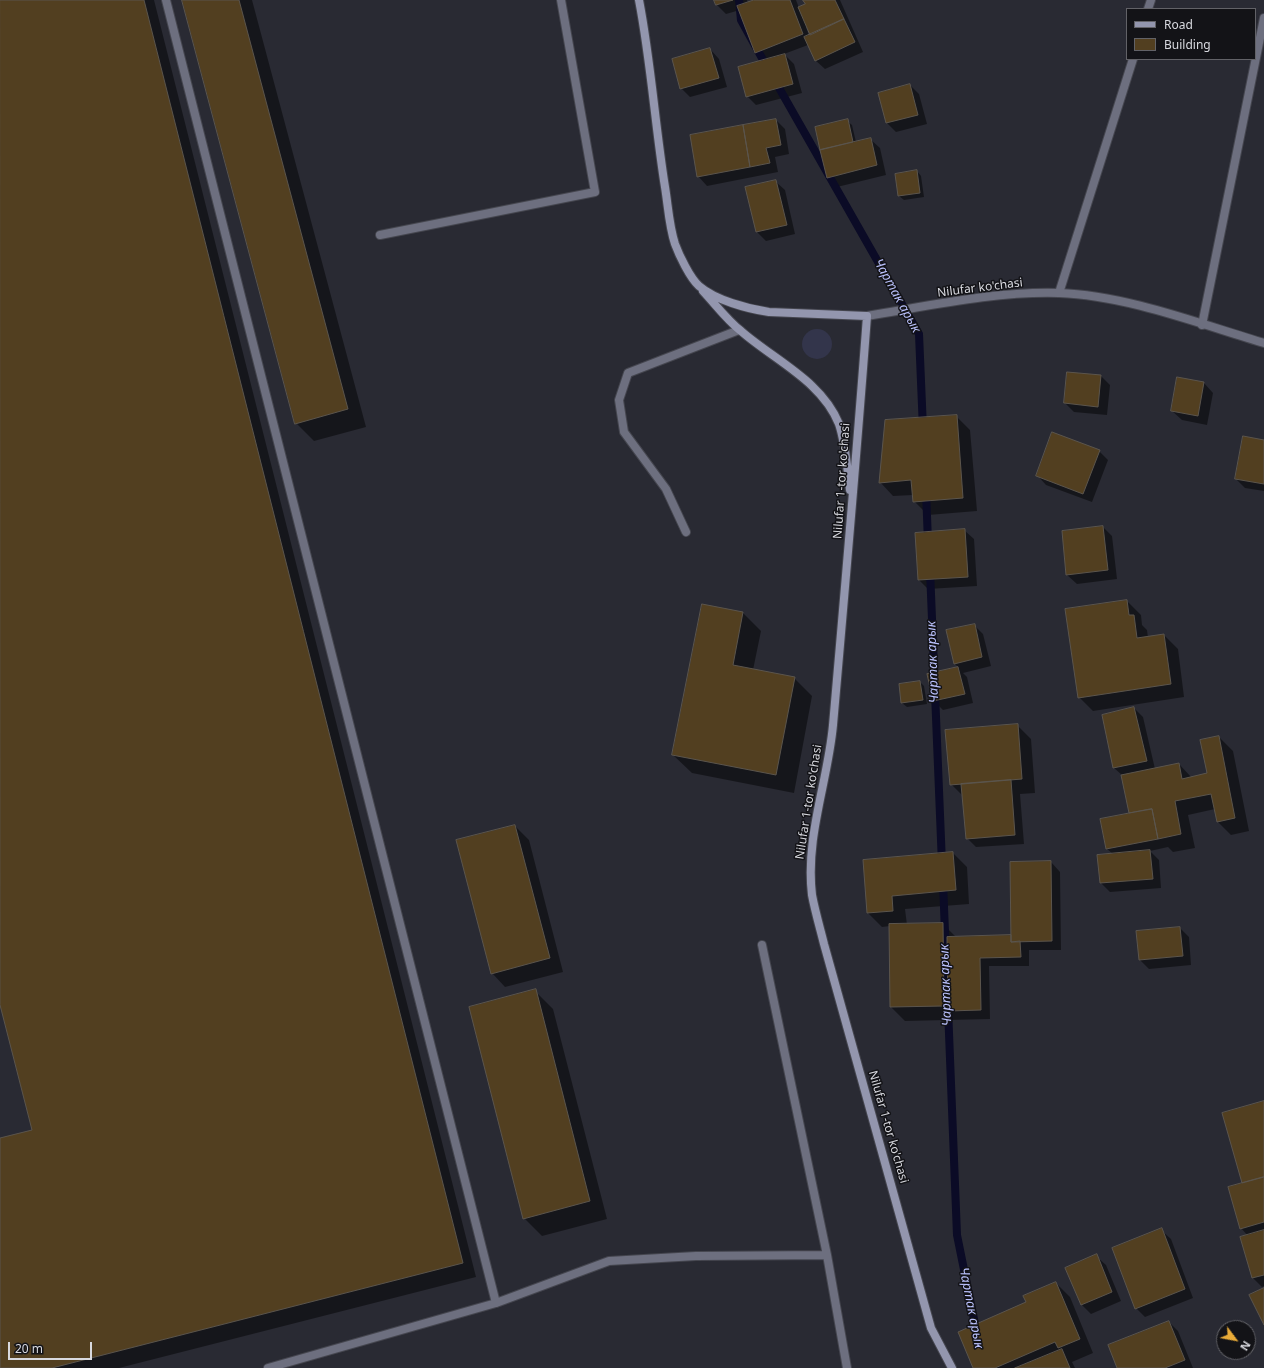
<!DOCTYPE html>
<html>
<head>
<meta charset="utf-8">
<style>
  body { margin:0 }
  #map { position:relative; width:1264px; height:1368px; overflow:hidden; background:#292a33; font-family:"Noto Sans",sans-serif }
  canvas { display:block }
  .legend { position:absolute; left:1126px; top:8px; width:130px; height:52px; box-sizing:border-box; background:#131317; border:1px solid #626267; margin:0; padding:5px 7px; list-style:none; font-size:12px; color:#d8d9df }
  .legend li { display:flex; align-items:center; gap:8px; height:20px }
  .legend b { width:20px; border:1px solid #626267 }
  .north { position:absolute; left:1216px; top:1320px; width:40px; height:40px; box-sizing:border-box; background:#131317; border:1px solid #626267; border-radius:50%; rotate:122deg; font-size:11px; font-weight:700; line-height:16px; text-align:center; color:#d8d9df }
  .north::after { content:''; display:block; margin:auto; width:14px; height:18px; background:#e9ab38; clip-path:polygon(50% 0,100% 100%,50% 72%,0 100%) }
  .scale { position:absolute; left:8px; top:1342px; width:84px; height:18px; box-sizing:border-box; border:2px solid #d8d9df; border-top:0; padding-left:5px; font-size:12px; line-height:14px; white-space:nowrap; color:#d8d9df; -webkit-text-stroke:3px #131317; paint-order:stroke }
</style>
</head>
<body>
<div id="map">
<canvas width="1264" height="1368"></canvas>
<ul class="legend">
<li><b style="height:5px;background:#9396ae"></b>Road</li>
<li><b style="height:11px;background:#523f20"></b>Building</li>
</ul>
<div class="north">N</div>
<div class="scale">20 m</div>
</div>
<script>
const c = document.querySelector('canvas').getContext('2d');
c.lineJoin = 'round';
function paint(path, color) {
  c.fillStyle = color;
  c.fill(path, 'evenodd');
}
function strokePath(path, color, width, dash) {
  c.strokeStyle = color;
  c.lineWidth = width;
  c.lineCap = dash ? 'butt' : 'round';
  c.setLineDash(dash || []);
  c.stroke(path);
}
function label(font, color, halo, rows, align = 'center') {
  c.font = font + ' "Noto Sans",sans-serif';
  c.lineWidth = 3;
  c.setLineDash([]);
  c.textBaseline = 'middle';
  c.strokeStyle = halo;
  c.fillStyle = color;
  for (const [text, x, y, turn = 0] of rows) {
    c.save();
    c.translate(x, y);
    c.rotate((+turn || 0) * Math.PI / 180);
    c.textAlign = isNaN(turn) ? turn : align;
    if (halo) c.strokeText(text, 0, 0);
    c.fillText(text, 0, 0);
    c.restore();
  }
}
const green = new Path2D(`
  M802 344a15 15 0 1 1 30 0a15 15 0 1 1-30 0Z`);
const shadow = new Path2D(`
  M0,0H154L476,1277L119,1368H0V1139L33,1131L0,1001Z
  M183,0H252L366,427L314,441L296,423Z
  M715,0H747L748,3L756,0H796L799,8L806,5L804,0H840L863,52L825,69L815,60L808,45L784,54L794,64L802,93L756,105L747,96L764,61L755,52L740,10L726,14L716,4ZM806,27H807L811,35L809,36Z
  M710,49L719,59L727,87L690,97L681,88Z
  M910,85L919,94L927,124L896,132L887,123Z
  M776,120L785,129L789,154L775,157L778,172L707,186L698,176Z
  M847,121L852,125L856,142L870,139L880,148L886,175L837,187L828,178L816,128Z
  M917,171L921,176L924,197L904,200L899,196L896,174Z
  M775,181L785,190L795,234L766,241L757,232L746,188Z
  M1101,376L1110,385L1107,415L1074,412L1065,403Z
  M1204,383L1213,393L1207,425L1182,420L1172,411Z
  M956,416L970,430L977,511L928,515L914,501L913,495L893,496L880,482Z
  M1264,441V491L1245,488L1236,479Z
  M1099,451L1108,460L1092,502L1046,485L1037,475Z
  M1103,527L1112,536L1117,579L1077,584L1067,575Z
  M964,530L974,539L977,586L928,589L919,580L916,534Z
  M1127,601L1141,615L1142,625L1147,630L1148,638L1164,635L1178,649L1184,697L1093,711L1079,697Z
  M742,612L761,631L753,670L794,678L812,696L794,793L692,773L673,755Z
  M974,625L983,634L991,666L963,673L967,677L973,703L943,710L934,701L928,675L959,668L955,664Z
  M920,682L924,686L927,704L907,707L902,703L900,685Z
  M1134,708L1143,717L1155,769L1179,764L1192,778L1208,774L1219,737L1233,751L1249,831L1231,835L1217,821L1215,809L1188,815L1195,848L1173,852L1168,847L1150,851L1159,860L1161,888L1110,892L1101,883L1113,854L1107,849L1131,814L1122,775L1114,768Z
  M1017,725L1031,739L1035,793L1020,794L1024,844L976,847L967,838L964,797L951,784Z
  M515,826L529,840L563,972L505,987L492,973Z
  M953,853L967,867L969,904L905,909L907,925L943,924L956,937L1012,936L1051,862L1060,872L1061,950H1029V966H989L990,1019L905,1021L891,1007L890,926L882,927L868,913Z
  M1180,928L1189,937L1191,965L1149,969L1139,959Z
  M535,991L553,1009L607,1219L542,1236L524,1218Z
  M1264,1102V1286L1262,1287L1253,1278L1248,1236L1241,1228L1244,1184L1223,1114Z
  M1161,1230L1171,1239L1193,1298L1145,1317L1136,1308Z
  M1096,1256L1106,1265L1121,1301L1091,1314L1082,1305Z
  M1056,1283L1070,1297L1093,1353L1072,1362L1075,1368H974L1027,1303Z
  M1169,1322L1178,1331L1193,1368H1118Z`);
const stream = new Path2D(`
  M739,0L741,20L768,69
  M774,79L919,334L923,429
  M926,490L928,542
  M930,570L942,864
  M943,882L957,1235L977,1334`);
const building = new Path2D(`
  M0,0H144L463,1263L52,1368H0V1138L32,1130L0,1005Z
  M182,0H239L348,409L295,424Z
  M714,0H733L716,5Z
  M754,0H790L803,34L755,53L737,6Z
  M803,0H835L844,19L810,35L798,7L805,4Z
  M844,19L855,42L815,61L804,37Z
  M710,48L719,78L680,89L672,59Z
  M785,54L793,84L746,97L738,67Z
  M910,84L918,115L886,123L878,93Z
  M776,119L781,145L766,148L770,163L750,167L743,125Z
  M848,119L853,142L820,150L815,127Z
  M743,125L750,167L697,177L690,135Z
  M871,138L877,165L827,178L820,150Z
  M917,170L920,193L898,196L895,174Z
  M776,180L787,225L756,232L745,187Z
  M1067,372L1101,375L1098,407L1064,403Z
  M1177,377L1204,382L1198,416L1171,411Z
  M957,415L963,498L913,502L911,480L879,483L885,420Z
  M1052,432L1100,450L1083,494L1036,476Z
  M1243,436L1264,440V484L1235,479Z
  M1103,526L1108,570L1066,575L1062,531Z
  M965,529L968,577L918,580L915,533Z
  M1127,600L1129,615H1134L1137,638L1164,634L1171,684L1078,698L1065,609Z
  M702,604L743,612L733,665L795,677L776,775L672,755Z
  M975,624L982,657L954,664L946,630Z
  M958,667L965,694L933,701L927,674Z
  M920,681L923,700L901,703L899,684Z
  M1134,707L1147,761L1113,768L1102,715Z
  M1018,724L1022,779L950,785L945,730Z
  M1219,736L1235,818L1217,822L1211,794L1175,801L1181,834L1158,839L1152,809L1129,813L1121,775L1179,763L1182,779L1207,773L1200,740Z
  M1011,780L1015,835L966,839L961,784Z
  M1152,809L1158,839L1106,849L1100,819Z
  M515,825L550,958L491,974L456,840Z
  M1150,850L1153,879L1100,883L1097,855Z
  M953,852L956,890L892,896L893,911L867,913L863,860Z
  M1051,861L1052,941L1011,942L1010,862Z
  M943,923L944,1006L890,1007L889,924Z
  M1180,927L1183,956L1139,960L1136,931Z
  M1011,935V942L1020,941L1021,957L980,958L981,1010L948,1011L947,937Z
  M536,989L590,1201L523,1219L469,1007Z
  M1264,1101V1177L1242,1183L1222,1113Z
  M1264,1177V1222L1240,1229L1228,1187Z
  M1162,1228L1185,1289L1135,1309L1112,1248Z
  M1264,1230V1275L1252,1278L1240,1237Z
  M1097,1254L1112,1292L1081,1305L1065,1268Z
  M1056,1282L1080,1339L1058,1348L1055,1342L995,1368H973L958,1332L1026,1302L1023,1296Z
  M1264,1288V1325L1249,1295Z
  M1169,1321L1185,1360L1165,1368H1117L1108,1345Z
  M1062,1349L1070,1368H1015Z`);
const lane = new Path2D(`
  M166,0L496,1303
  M1148,9L1151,0
  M380,235L595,192L561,0
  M1059,293L1133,59
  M1202,325L1264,18
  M686,532L666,489L624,432L619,400L628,373L739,330
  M762,945L827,1255L847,1368
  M268,1368L496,1303L609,1261L696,1256L827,1255`);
const street = new Path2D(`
  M867,316C929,306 996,291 1059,293C1125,295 1200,324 1264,343`);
const secondary = new Path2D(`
  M639,0C651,62 655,125 665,187C668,205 669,226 675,244C679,255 690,278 699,286C715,300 748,309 769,312L867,316C857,452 845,588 833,725C828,781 805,837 812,895C815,911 820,928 824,944L931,1328L952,1368
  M703,291C716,305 727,320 741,331C774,360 822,381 839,424C846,445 847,468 850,490`);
const streetNames = [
  ["Nilufar ko'chasi",980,288,-7],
  ["Nilufar 1-tor ko'chasi",842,481,-86],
  ["Nilufar 1-tor ko'chasi",809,802,-81],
  ["Nilufar 1-tor ko'chasi",888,1127,74]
];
const waterNames = [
  ["Чартак арык",897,296,61],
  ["Чартак арык",933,662,-92],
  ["Чартак арык",946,985,-92],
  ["Чартак арык",971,1308,79]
];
paint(green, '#33354b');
paint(shadow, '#0007');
strokePath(stream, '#0b0b26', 8);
paint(building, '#523f20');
strokePath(building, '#5b554d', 1);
strokePath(lane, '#45464f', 10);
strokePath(street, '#45464f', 10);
strokePath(secondary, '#45464f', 10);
strokePath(lane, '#6d6f7f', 8);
strokePath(street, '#6d6f7f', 8);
strokePath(secondary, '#9396ae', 8);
label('12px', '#d8d9df', '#131317', streetNames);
label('italic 13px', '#b9c0fb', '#131317', waterNames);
</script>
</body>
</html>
